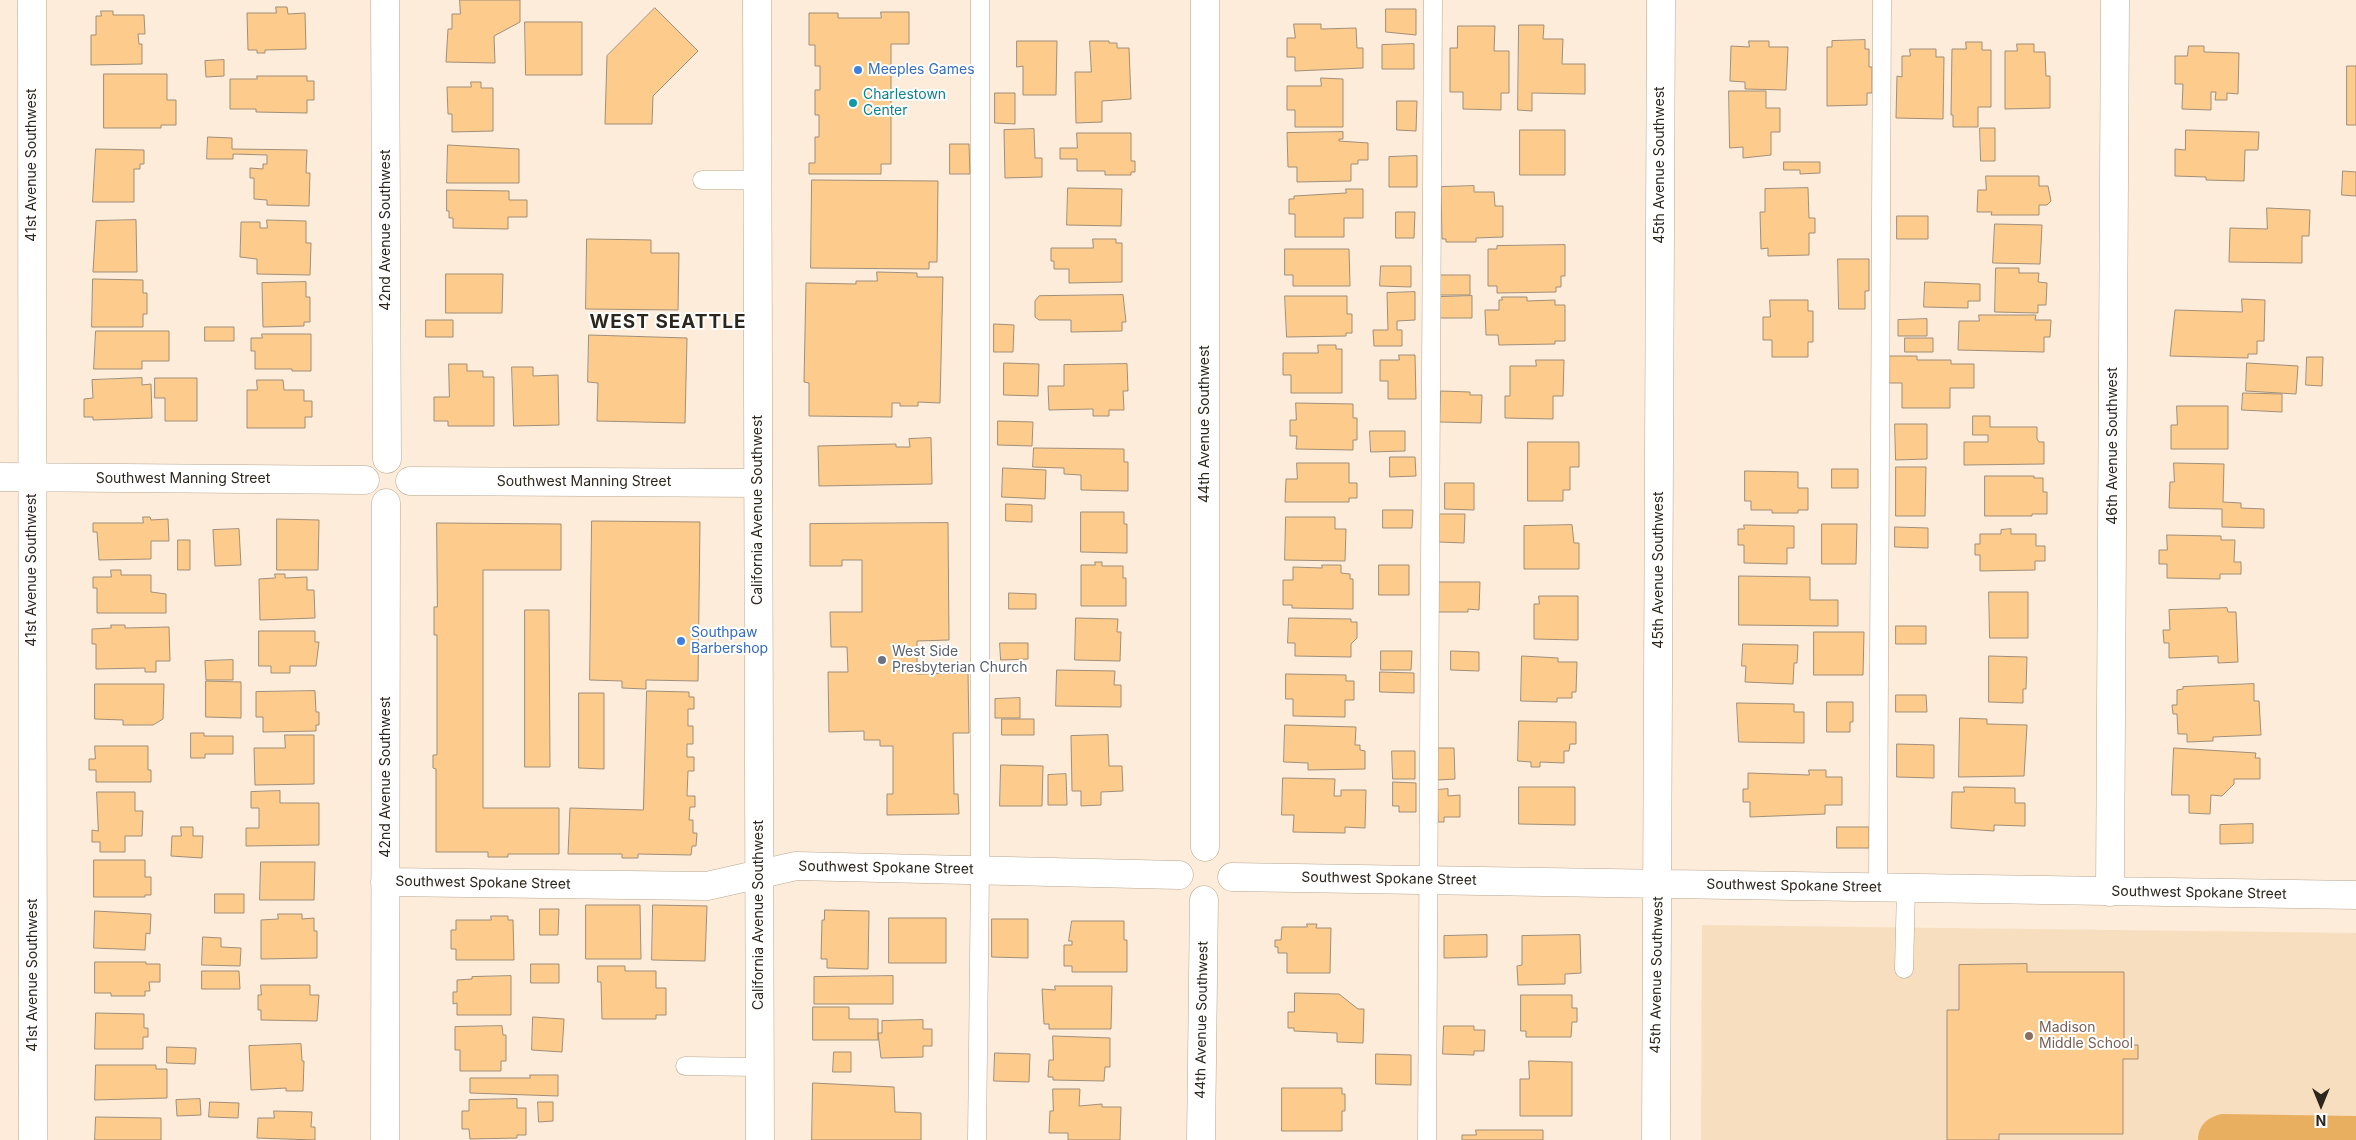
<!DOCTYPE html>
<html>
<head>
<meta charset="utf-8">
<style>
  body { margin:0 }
  #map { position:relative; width:2356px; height:1140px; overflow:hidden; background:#fcecd9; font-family:Inter,sans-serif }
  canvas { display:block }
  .north { position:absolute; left:2296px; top:1080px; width:50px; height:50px; -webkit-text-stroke:4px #fff; paint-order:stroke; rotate:180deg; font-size:14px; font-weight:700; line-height:20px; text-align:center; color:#2d261d }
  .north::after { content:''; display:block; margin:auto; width:18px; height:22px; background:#2d261d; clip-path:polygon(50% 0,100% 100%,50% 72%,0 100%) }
</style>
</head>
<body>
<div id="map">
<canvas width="2356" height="1140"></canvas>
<div class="north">N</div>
</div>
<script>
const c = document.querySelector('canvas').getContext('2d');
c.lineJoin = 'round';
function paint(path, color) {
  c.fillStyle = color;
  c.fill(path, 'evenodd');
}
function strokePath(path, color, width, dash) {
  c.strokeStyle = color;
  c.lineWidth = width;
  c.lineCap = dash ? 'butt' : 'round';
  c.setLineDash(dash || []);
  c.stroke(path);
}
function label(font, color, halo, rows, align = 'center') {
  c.font = font + ' Inter,sans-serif';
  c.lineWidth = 4;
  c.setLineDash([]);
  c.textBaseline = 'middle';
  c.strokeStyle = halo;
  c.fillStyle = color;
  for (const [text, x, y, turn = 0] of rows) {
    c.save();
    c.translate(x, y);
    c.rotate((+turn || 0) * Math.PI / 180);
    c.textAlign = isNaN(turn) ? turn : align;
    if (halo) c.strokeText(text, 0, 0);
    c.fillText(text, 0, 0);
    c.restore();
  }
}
const built = new Path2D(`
  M1702,925L2356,933V1140H1701Z`);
const green = new Path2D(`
  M2222,1114L2356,1116V1140H2198C2198,1125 2208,1117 2222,1114Z`);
const building = new Path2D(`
  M460,0H520V22L494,36L495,63L446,62L448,29H452V14H460Z
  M276,7H287L288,14L305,13L306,49L265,50V53H257V50H248L247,13H276Z
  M655,8L698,51L653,96L652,124H605L607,56Z
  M1386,9H1416V35L1386,32Z
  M101,11H113V15H144L145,34H138L139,44H142V64L91,65V35H96V16H101Z
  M881,12H909V44H891V164H881V174H809V163H815V137H819V115H815V90H820V66H815V45H809V13H838V18H881Z
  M525,22H582V75H526Z
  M1294,24H1321V29L1356,28L1357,48H1363V68L1295,71V57H1287V38H1295Z
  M1519,25H1544L1543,39H1563L1562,64H1585V94L1532,93V111L1518,110Z
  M1458,26H1495L1494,51H1509V93H1501V110L1463,109V92H1450V48H1457Z
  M1865,40V49H1869V67H1872V93H1867V105L1827,106V47H1832V41Z
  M1017,41H1057L1056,95H1023V66L1017,67Z
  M1090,41H1109V43H1117V48H1129L1131,99L1102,101V122L1076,123L1075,72H1091Z
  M1749,41H1769V47H1788L1786,90L1745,89V82L1730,81L1731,46L1749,47Z
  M1966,42H1982V50H1991V107H1978V127H1953V115H1951L1952,49H1966Z
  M1414,44V69H1382V45Z
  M2017,44H2034V52H2045L2046,76H2050V108L2005,109V51H2017Z
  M2189,46H2204V52L2239,53L2238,94L2227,93V100H2215L2216,92H2211V110L2182,109L2183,84H2175V56H2187Z
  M1910,49H1936V57H1944L1943,119L1896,118L1897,76L1902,77V56H1910Z
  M224,60V76L206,77L205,61Z
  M2347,66H2356V125H2347Z
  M104,74H167V100H176V125H161V128H104Z
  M257,76H307V81H314V100H307V113L256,112V109H230V79H257Z
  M1321,78L1343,79V127H1295V110H1287V86H1321Z
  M471,82H481V88H493V131L452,132V114H448L447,87H471Z
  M1729,91H1766V108H1780V132H1771V155L1743,158V147L1730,148Z
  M995,93H1015V124L995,123Z
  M1397,101H1417L1416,131L1397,130Z
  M1980,128H1995V161H1981Z
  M1034,129L1035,158H1042V177L1005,178L1004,130Z
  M1520,130H1565V175H1520Z
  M2186,130L2259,132L2258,150H2245L2244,181L2206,180V177L2175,176V149L2185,150Z
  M1343,132V139H1339V141L1368,143V160H1358V164H1351V181L1297,182V167H1288L1287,133Z
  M1077,133H1131V161H1135V172H1131V175H1105V171H1077V159H1060V148H1077Z
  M208,137L232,138V149L307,150L306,173H310L309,206L267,205V200L254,199V178H250V168L263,169V164H267V155L233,154V159H207Z
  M950,144H969L970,174H950Z
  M448,145L519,149V183H447Z
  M96,149L144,150V164H140V169H134V202H93Z
  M1417,156V187H1389V157Z
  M1784,162H1820V173L1800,174V170H1784Z
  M2343,171L2356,172V196L2342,195Z
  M1986,176H2039V186H2048L2051,201L2047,205H2039V215H1991L1992,212H1977L1978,190H1986Z
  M812,180L938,181L937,262H929V269L811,268Z
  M1474,186V192H1494L1495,206H1503V237L1476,238V242H1446V239H1442L1441,187Z
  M1068,188L1122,189L1121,226L1067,225Z
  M1808,188L1809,218H1815V233H1809V255L1768,256V248L1761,249L1760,212H1765V189Z
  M1346,189H1363V218H1344V237H1295V214H1289V199H1294V196L1346,193Z
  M447,190L509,191V200H527V217H508V229L453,228V218H449V211H447Z
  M2267,208L2310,210L2309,236H2302V263L2229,262L2230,228L2267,229Z
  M1396,212H1415L1414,238H1396Z
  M1897,216H1928V239H1897Z
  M136,220L137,272H93L96,221Z
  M267,220L306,221V243H311L310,275L257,274V259L240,257L241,222H260V228H267Z
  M1995,224L2042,225L2040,264L1993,263Z
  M587,239L651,240V253H679L678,310L586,309Z
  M1093,239H1116V243H1122V282L1069,283V269H1054V261H1051V248H1093Z
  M1565,245V276H1561V287H1556V292L1497,293V286H1488V249H1497V246Z
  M1285,249H1349L1350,286H1293V275H1285Z
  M1838,259H1869V291H1865V309H1839Z
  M1381,266H1411V287L1380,286Z
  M1996,268H2019V273H2039L2038,282L2047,283L2046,305H2038V313L1995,312Z
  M877,272L917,273V277H943L940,403L918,402V406H900V403H892V417L809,416V383L804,382L806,283L856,284V281H877Z
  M446,274H503L502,313H446Z
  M1440,275H1470V295H1440Z
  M93,279L143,280V293H147V314H143V327H92Z
  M306,282V297H310V322H304V326L263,327L262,283Z
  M1925,282L1980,284V301H1968V308L1924,307Z
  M1415,292V320L1397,321V330H1402V346H1374L1373,330H1388L1387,293Z
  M1123,295L1126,322H1122V331L1071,332V320H1039L1035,317V301L1039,296Z
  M1285,296H1347V314H1352V333H1346V336L1287,337Z
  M1472,296V318H1440V297Z
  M1502,297H1527V301L1555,300V305H1565V341H1555V344L1499,345L1498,335H1486L1485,310H1499V300H1502Z
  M2242,299L2265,300L2264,341H2257V354H2248V358L2170,356L2175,310L2242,312Z
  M1770,300H1808V311H1813V342H1808V357H1772V340H1763V317H1770Z
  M1979,315H2036L2035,320H2051L2050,337H2044V352L1958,350L1959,321H1979Z
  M1927,319V336H1898V320Z
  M426,320H453V337H426Z
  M994,324L1014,325L1013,352H994Z
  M205,327H234V341H205Z
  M96,331H169V361H142V369H94Z
  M262,334H311V371H292V369H255V351H251V338H262Z
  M589,335L687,338L685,423L597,421L598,383L588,382Z
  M1905,338H1933V352H1905Z
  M1318,345H1336V349H1342V393H1291V375H1283V353H1318Z
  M1399,355H1415L1416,399H1388V381H1380V360H1399Z
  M1890,356H1917V360H1951V364H1974V388H1950V408H1902V383H1890Z
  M2307,357H2323L2322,386L2306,385Z
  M1536,360H1564L1563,396H1553V419L1505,418V396H1510V366H1536Z
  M1004,363L1039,364L1038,396L1004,395Z
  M2247,363L2298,366L2296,394L2246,391Z
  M449,364H467V371H483V377H494V426H448V421H434V397H449Z
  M1127,364L1128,391H1123L1124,410H1109V416H1093V409L1049,410L1048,386H1064V365Z
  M512,367H533V376L558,375L559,425L514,426Z
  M142,378V385L151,384L152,418L93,420V417H84V399L93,398L92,380Z
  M155,378H197V421H165V398H155Z
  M257,380H283L284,390H304V401H312V417H305V428H247V390H257Z
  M1441,391L1470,392V395H1482L1481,423L1440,422Z
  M2243,393L2282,394V412L2242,410Z
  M1296,403L1353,404V418H1357V440H1353V450L1296,449L1297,436H1290V420H1296Z
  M2177,406H2228V449H2171V425H2177Z
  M1973,416H1990V427H2037V439L2039,442H2044V464L1964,465V442H1988V435H1973Z
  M998,421L1033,422L1032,446L998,445Z
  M1895,424H1927V459L1896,460Z
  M1370,431H1405V451L1371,452Z
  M931,438L932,484L819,486L818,446L896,444V447H910L909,439Z
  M1528,442H1579V467H1570V490H1563V501H1528Z
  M1034,448L1124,449V462H1128V491L1081,490V475L1064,474V468L1033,467Z
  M1390,457H1415L1416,476L1390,477Z
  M1297,463H1349V483H1357V498H1349V502H1285L1286,479H1297Z
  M2174,463L2224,464L2223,502L2241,503V508L2264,509V528L2222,527V509L2169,508L2170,482H2174Z
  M1896,467H1926L1925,516H1896Z
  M1003,468L1046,470L1045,499L1002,497Z
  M1832,469H1858V488H1832Z
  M1745,471L1798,472V488H1808V510H1798V513H1772V510H1751V501H1745Z
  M1985,476H2034V478H2043V492H2047V514H2032V516H1985Z
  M1445,483H1474V510L1445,509Z
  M1006,504L1032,505V522L1006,521Z
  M1383,510H1413L1412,528H1383Z
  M1081,512H1124V524H1127V553L1081,552Z
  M1440,514H1465L1464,543L1439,542Z
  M143,517H150L151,520L168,519L169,541H151V559L99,560L97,532H93V523H143Z
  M1286,517H1335V529H1346L1345,561L1285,560Z
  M277,519L319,520L318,570H277Z
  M592,521L700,522L698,681L646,680V689L622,688V681L590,680Z
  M437,523L561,524V570H483V808H559V854H508V857H488V852H436V769L433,768V755H437V635H434V607H437Z
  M948,523L949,640L917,641V674L968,673L969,733H953L954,794H958L959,814L887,815V794H893V746H880V740H864V731L829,732L828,672H848L847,647H831L830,612H862V560H842V566H810V524Z
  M1822,524H1857L1856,564H1822Z
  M1572,525L1574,543H1579V569H1524V526Z
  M1744,525L1794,526V548H1787V564L1744,563V545H1738V529H1744Z
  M1895,527L1928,528V548L1895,547Z
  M239,529L241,565L215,566L213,530Z
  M2011,529V534H2036V546H2045V561H2035V570L1980,571V555H1975V544H1980V534H2001V530Z
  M2167,535L2221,536V540H2235L2234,562H2241V574H2220V579L2167,578V564H2159V550H2167Z
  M178,540H190V570H178Z
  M1095,562H1102V566H1123V578H1126V606H1081V565H1095Z
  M1322,565H1341V573L1350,574V579H1353V609L1292,608V605H1283V580H1293V567L1322,568Z
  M1379,565H1409V595H1379Z
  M111,570H121V575H151V592L166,594V613H97V588H93V577H111Z
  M275,574H285V578L307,577V590H314L315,618L260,620L259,579L275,578Z
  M1739,576L1810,577V600H1838V626L1739,625Z
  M1439,582H1480L1479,610L1468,609V612H1438Z
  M1989,592H2028V638H1990Z
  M1009,593L1036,594V609H1009Z
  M1539,596H1578V640L1534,639V604H1539Z
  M2227,608L2228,612H2236L2238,662L2218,663V656L2169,658V643H2164L2163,630H2170L2169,610Z
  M525,610H549L550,767H525Z
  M1076,618L1118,619L1117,632H1121L1120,661L1075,660Z
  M1289,618L1351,619V622H1357V638L1351,644V657L1295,656V643H1288Z
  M111,625H125V628L169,627L170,661H156V672H145V668L96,669V644H92V629L111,628Z
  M1896,626H1926V644H1896Z
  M259,631H315V642H319L316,666H290V673H271V666H259Z
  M1814,632H1864L1863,675H1814Z
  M1000,643H1028V659L1001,660Z
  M1743,644L1798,645L1797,663H1794L1793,684L1745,682L1746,666H1742Z
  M1381,651H1412L1411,670H1381Z
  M1451,651L1479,652V671L1451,670Z
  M1522,656L1558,658V662H1577L1576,692H1572V698H1557V702L1521,701Z
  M1989,656L2027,657L2026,689H2023V703L1989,702Z
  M233,660V680H206L205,661Z
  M1057,670L1115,671L1114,685H1121V707L1056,706Z
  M1380,672L1414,673V693L1380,692Z
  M1286,674L1346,675V681H1354V700H1345V717L1293,716V699H1286Z
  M206,681L241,682V718L206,717Z
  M95,684H164L163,719L153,725H123V720L95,719Z
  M2254,684V701H2259L2261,735L2213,737V741L2187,742V734H2178L2177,714H2173L2172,705H2177V690L2183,689V687Z
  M315,691L316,712H319V725H316V731L263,732V717H256V692Z
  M647,691L689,692V697H694V709H688V726H693V744H687V757H694V771H688L687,796H695V807H690L689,820H693V833H697L696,846H692L691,855L638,854V858H622V854H568L570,808L643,810Z
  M579,693H604V769L579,768Z
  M1896,695H1926L1927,712H1896Z
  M1020,698V718H995V699Z
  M1827,702H1853V722H1850V732H1827Z
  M1737,703L1794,704V712H1804V743L1739,742Z
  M1960,718L1987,719V724L2027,725L2024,776L1959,777Z
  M1002,719H1034V735H1002Z
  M1519,721L1576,722V744H1570L1569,751H1564V763L1540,762V767H1531V762L1518,761Z
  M1285,725L1356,727L1355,745H1360V750L1365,751V769L1308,770V763L1284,762Z
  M191,733H204V736H233V754H205V758H191Z
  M285,735H314V784L255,785L254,748H285Z
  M1108,735L1109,766H1122L1123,791L1101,792V805L1081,806V791H1072L1071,736Z
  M1897,744L1934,745V778L1897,777Z
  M95,746H148V770H151V782H96V770H89V759H95Z
  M1438,748H1454L1455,779L1438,780Z
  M2174,748L2256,753L2255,758H2260V779H2234V784L2222,796L2211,795L2210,814L2189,813V795H2172Z
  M1392,751H1415V779H1393Z
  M1001,765L1043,766L1042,806H1000Z
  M1809,770H1826V777H1842V805H1825V814L1750,817V802H1743V789H1748V773L1809,775Z
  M1066,774L1067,805H1048V775Z
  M1283,778L1335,779L1334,796H1341V790H1366L1365,828L1345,827V833L1293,832L1294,815H1282Z
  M1393,782L1416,783V812H1399V806H1393Z
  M1519,787H1575V825L1519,824Z
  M1964,787L2015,788V803H2025V826L1994,825V831L1951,828L1952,792H1964Z
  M1448,789V796L1460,795V817H1444V822H1438L1437,790Z
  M280,791V803H319V845L246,846V828H259V808H251V792Z
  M97,792H135V811H143L142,836H125V852H100V842H92V830L98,831Z
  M2253,824V843L2220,844V825Z
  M181,827H193V836H203L202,858L171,856L172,836H181Z
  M1837,827H1869V848H1837Z
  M94,860H145V877H151V895H145V897H94Z
  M261,862H315L314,900H260Z
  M215,894H244V913H215Z
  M586,905H640L641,959H586Z
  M653,905L707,906L705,961L652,960Z
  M540,909H559L558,935H540Z
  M825,910L869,911L868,969L827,968V959H821L822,920H824Z
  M95,911L151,914L150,934L146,933L145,950L94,948Z
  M278,914H302V919L314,918V931H317V958L261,959V920L278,919Z
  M491,916H508V920H513L514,960H456V949H451V930H456V920H491Z
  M889,918H946V963H889Z
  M992,919H1028V958L992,957Z
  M1072,921H1124V940H1127V972H1072V966H1064V945H1072V941H1069Z
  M1307,924H1317L1316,928H1331L1330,973H1287V953H1278V947H1275V940H1281L1282,927H1307Z
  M1487,935V957L1444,958V936Z
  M1580,935L1581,973L1565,974V984L1518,985L1517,966L1522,965V936Z
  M203,937L221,938V947L241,948L240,966L202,965Z
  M95,962H146V964H160V982H149L150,991H145V996H111V993H95Z
  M531,964H559V983H531Z
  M2027,964V972H2124V1045H2138V1059H2123V1134H1999V1140H1947V1010H1959V965Z
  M598,966H625V971H656V988H666V1015H656V1019H602L601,982H598Z
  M202,971H239L240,989H202Z
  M511,976V1015H457V1003L453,1004V992H457V980L472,979V977Z
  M893,976V1004H814V977Z
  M261,985H310V995H319L317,1021L261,1020V1010H258V995H261Z
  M1055,986H1112L1111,1029H1049V1024H1044L1042,989L1055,990Z
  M1295,993L1339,994L1358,1009H1364L1363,1043L1337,1042V1033L1294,1031V1028H1288V1012H1294Z
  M1521,995H1572V1008H1577V1022H1572L1571,1037H1526V1031H1521Z
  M813,1007H849V1019H878V1040H813Z
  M96,1013L144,1014V1028H148V1037H143V1049H95Z
  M533,1017L564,1019L562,1052L532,1050Z
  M923,1020V1029H932V1046H923V1057L881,1058L878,1033H882V1021Z
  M502,1026L503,1035H506V1061H501V1071H460V1050H455V1027Z
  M1444,1026H1474V1030H1485L1484,1051H1474V1055L1443,1054Z
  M1053,1036L1110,1038V1067H1105L1104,1081L1053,1080V1077H1048L1049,1060H1053Z
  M301,1044L302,1061H304L303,1091H286V1088L251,1090L249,1046Z
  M167,1047L196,1048L195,1064L167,1063Z
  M834,1052H851V1072H833Z
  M995,1053L1030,1054L1029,1082L994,1081Z
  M1376,1054L1411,1055V1085L1376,1084Z
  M1529,1061L1572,1062V1116H1520V1079H1529Z
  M96,1065H156V1069H167V1098L95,1100Z
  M530,1075H558V1096L470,1093V1078H530Z
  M813,1083L894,1087L895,1112L921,1113V1140H812Z
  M1282,1088H1342V1094H1345V1111H1342V1131H1282Z
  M1053,1089H1080L1079,1106L1102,1104V1107H1121L1120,1140H1068V1133H1049L1050,1111H1053Z
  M200,1099L201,1115L177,1116L176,1100Z
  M517,1099V1108H526V1135H517V1138L470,1139L469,1129H462V1111H469V1100Z
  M210,1102L239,1103L238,1118L209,1117Z
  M538,1102H553V1121L539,1122Z
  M274,1111L312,1112L311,1127H315V1140L257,1138L258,1118H274Z
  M96,1117L161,1118V1140H95Z
  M1476,1130H1543V1140H1462V1135H1476Z`);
const lane = new Path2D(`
  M702,180H758
  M1878,889L1882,0
  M1904,969L1906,889
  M685,1066L759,1067
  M977,1140L980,870V0
  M1427,1140L1433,0`);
const street = new Path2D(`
  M32,0L33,1140
  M385,0L387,459
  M0,477L365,480
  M410,481L758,483
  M1205,847V0
  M1232,877L2356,895
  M385,882L707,886L796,866L1179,875
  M2110,892L2115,0
  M385,1140L386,503
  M1201,1140L1204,900
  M1656,1140L1661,0`);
const secondary = new Path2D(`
  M757,0L760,1140`);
const markers = [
  [858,70,5,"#3f7fe0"],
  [853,103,5,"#0f9aa8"],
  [681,641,5,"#3f7fe0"],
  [882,660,5,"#6b7280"],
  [2029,1036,5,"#8d6e63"]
];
const shopNames = [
  ["Meeples Games",868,70],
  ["Southpaw",691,633],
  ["Barbershop",691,649]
];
const cultureNames = [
  ["Charlestown",863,95],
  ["Center",863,111]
];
const streetNames = [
  ["41st Avenue Southwest",32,165,-90],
  ["45th Avenue Southwest",1660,165,-90],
  ["42nd Avenue Southwest",386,230,-90],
  ["44th Avenue Southwest",1205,424,-90],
  ["46th Avenue Southwest",2113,446,-90],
  ["Southwest Manning Street",183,479],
  ["Southwest Manning Street",584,482],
  ["California Avenue Southwest",758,510,-90],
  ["41st Avenue Southwest",32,570,-90],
  ["45th Avenue Southwest",1659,570,-90],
  ["42nd Avenue Southwest",386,777,-90],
  ["Southwest Spokane Street",886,868,1],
  ["Southwest Spokane Street",1389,879,1],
  ["Southwest Spokane Street",483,883,1],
  ["Southwest Spokane Street",1794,886,1],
  ["Southwest Spokane Street",2199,893,1],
  ["California Avenue Southwest",759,915,-90],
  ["41st Avenue Southwest",33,975,-90],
  ["45th Avenue Southwest",1657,975,-89],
  ["44th Avenue Southwest",1202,1020,-89]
];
const worshipNames = [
  ["West Side",892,652],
  ["Presbyterian Church",892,668]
];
const educationNames = [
  ["Madison",2039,1028],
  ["Middle School",2039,1044]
];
const districtNames = [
  ["WEST SEATTLE",668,322]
];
paint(built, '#f7debf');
paint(green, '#e9af61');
paint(building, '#fdcc8d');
strokePath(building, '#a18e78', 1);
strokePath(lane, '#b9a68f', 19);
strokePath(street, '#b9a68f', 29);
strokePath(secondary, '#b9a68f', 29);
strokePath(lane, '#fff', 18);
strokePath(street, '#fff', 28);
strokePath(secondary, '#fff', 28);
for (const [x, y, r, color] of markers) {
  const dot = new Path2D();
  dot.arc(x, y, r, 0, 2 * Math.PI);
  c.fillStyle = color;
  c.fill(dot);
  strokePath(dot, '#fff', 2);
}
label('14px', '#366cbe', '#fff', shopNames, 'left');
label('14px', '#0d838f', '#fff', cultureNames, 'left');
label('14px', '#2d261d', '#fff', streetNames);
label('14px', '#5b616d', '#fff', worshipNames, 'left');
label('14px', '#785e54', '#fff', educationNames, 'left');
c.letterSpacing = '1px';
label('bold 19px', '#2d261d', '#fff', districtNames);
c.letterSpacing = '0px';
</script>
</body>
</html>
